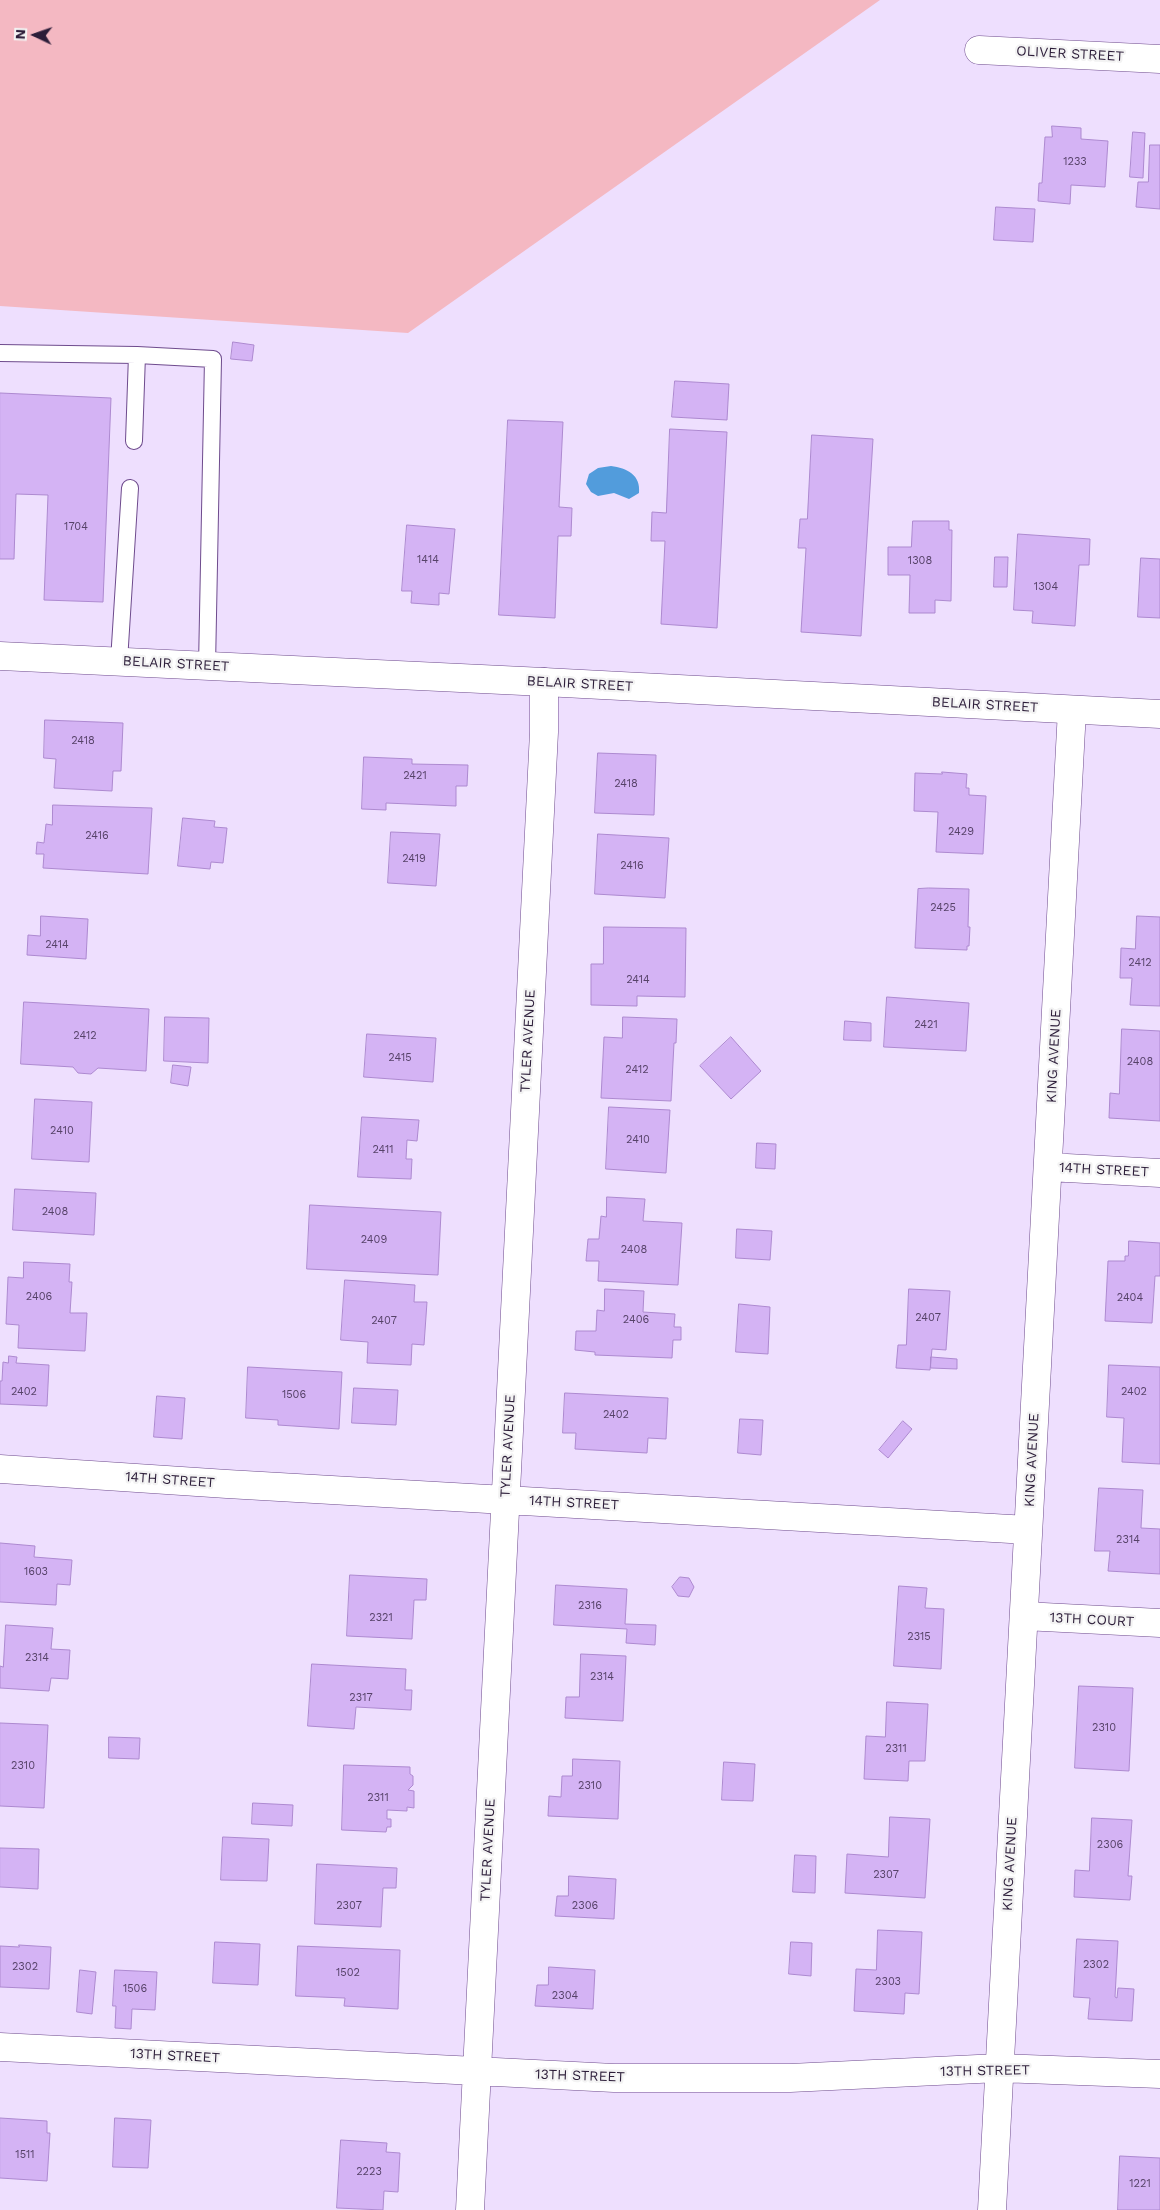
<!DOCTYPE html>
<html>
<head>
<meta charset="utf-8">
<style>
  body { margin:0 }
  #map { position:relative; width:1160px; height:2210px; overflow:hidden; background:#eedffe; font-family:"Work Sans",sans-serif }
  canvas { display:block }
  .north { position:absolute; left:10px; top:10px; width:50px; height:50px; -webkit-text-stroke:4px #f3f3f3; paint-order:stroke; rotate:273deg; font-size:14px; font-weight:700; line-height:20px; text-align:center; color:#2c1d39 }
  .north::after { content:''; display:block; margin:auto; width:18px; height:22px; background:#2c1d39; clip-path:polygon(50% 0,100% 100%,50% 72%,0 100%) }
</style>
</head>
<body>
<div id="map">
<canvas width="1160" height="2210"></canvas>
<div class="north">N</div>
</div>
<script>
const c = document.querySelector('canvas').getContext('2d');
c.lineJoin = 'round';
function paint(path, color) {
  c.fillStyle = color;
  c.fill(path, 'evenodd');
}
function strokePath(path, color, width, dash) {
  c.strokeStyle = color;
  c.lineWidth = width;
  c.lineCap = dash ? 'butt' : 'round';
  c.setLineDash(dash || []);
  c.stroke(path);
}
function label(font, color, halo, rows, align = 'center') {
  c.font = font + ' "Work Sans",sans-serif';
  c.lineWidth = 4.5;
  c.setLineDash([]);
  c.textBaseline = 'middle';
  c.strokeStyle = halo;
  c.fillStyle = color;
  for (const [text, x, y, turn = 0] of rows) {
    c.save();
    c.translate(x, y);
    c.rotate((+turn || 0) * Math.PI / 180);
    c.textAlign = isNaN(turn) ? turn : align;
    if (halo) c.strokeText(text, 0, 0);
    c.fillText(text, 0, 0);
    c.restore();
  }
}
const green = new Path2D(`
  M0,0H880L408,333L0,306Z`);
const water = new Path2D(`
  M611,466C627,468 641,475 639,493L629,499L614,493L598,496L591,492L586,484L589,474L598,468Z`);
const building = new Path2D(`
  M1052,126L1081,128V139L1108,141L1105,187L1071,185L1070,204L1038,201L1039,183H1042L1045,137H1052Z
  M1133,132L1145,133L1143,178L1130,177Z
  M1150,145H1160V209L1136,207L1138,182H1148Z
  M996,207L1035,209L1033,242L994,240Z
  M233,342L254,345L252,361L231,359Z
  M675,381L729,384L727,420L672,417Z
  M0,393L111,398L103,602L44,600L48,495L16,494L14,559H0Z
  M508,420L563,422L559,507L572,508L571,536H558L555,618L499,615Z
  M670,429L727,432L717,628L661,624L665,541H651L652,512L666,513Z
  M812,435L873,439L861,636L801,632L806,548H798L800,519H807Z
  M913,521H949V530H952L951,601L935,600V613H909L910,575H888V547H911Z
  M407,525L455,529L449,594L439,593V605L411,603L412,591H402Z
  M1018,534L1090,539L1089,565H1079L1075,626L1032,623L1033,611L1014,610Z
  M995,557H1008L1007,587H994Z
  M1141,558L1160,559V618L1138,617Z
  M45,720L123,723L121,771H113L112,791L54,788L56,759L44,758Z
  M598,753L656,755L654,815L595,813Z
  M364,757L412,759V764L468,765L467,786H456V806L386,803V810L362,809Z
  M942,772L967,774L966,788H969V795L986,796L983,854L936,852L938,812L914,811L915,773L942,774Z
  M53,805L152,808L148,874L43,868L44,854H36L37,842L44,843L46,824L52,825Z
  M183,818L215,821L214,827L227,828L223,863L211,862L210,869L178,866Z
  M391,832L440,834L436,886L388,883Z
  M598,834L669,838L665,898L595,894Z
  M929,888L969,889L968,927H970L969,946H967V950L915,948L918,889Z
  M41,916L88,919L86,959L27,955L28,935L40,936Z
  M1137,916L1160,917V1006L1130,1005L1132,978H1120L1121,948L1135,949Z
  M604,927L686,928L685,997L637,996V1006L591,1005V964H603Z
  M887,997L969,1003L966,1051L884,1047Z
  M24,1002L149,1009L146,1071L98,1068L91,1074L78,1073L73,1067L21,1064Z
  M165,1017L209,1018L208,1063L164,1061Z
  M623,1017L677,1019L676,1043H674L671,1101L601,1098L604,1037L622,1038Z
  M845,1021L871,1023V1041L844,1040Z
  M1122,1029L1160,1031V1121L1109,1118L1110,1093L1119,1094Z
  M367,1034L436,1038L433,1082L364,1077Z
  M731,1037L761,1071L731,1099L700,1066Z
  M173,1065L191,1067L188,1086L171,1083Z
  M35,1099L92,1102L89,1162L32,1159Z
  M609,1107L670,1110L666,1173L606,1169Z
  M362,1117L419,1120L417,1141L407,1140L406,1159H412L411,1179L358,1177Z
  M757,1143L776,1144L775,1169L756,1168Z
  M15,1189L96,1193L94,1235L13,1230Z
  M607,1197L645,1199L643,1221L682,1223L678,1285L598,1281L599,1261H586L588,1239H599L601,1216L606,1217Z
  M310,1205L441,1212L438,1275L307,1269Z
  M737,1229L772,1231L770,1260L736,1258Z
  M1129,1241L1160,1243V1276H1155L1152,1323L1105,1321L1108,1261H1125V1256H1128Z
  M24,1262L70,1264L69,1282H72L70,1313H87L85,1351L18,1348L19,1325L6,1324L8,1277L23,1278Z
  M345,1280L415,1285L414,1302H427L424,1345L412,1344L411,1365L367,1363L368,1342L341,1340Z
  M605,1289L644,1291L643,1312L675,1314L674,1327H681V1340H673L672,1358L595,1355V1352L575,1350L576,1331H596L597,1310L604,1311Z
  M909,1289L950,1291L946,1350L932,1349L930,1370L896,1368L898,1345H906Z
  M739,1304L770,1307L768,1354L736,1352Z
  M9,1356L17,1357L16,1363L49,1365L47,1406L0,1404V1381H2L3,1362L8,1363Z
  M931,1357L957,1359V1369L931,1368Z
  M1109,1365L1160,1367V1464L1122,1462L1124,1418L1107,1417Z
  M248,1367L342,1372L339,1429L278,1425V1420L246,1418Z
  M354,1388L398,1390L396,1425L352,1423Z
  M565,1393L668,1398L666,1439L648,1438L647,1453L575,1449L576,1433H563Z
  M157,1396L185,1398L182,1439L154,1437Z
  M740,1419L763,1420L761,1455L738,1453Z
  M903,1421L912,1429L888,1458L879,1450Z
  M1099,1488L1143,1490L1141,1528L1160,1529V1574L1108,1571L1110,1551H1095Z
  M0,1543L35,1546L34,1557L72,1560L70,1585L57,1584L56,1605L0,1602Z
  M350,1575L427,1579L426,1600H414L412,1639L347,1636Z
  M680,1577L689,1578L694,1587L689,1597L678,1596L672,1587Z
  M556,1585L627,1589L625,1624L656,1625L655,1645L626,1643L627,1629L554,1625Z
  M899,1586L927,1588L925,1608L944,1609L941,1669L894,1666Z
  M6,1625L53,1628L51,1649L70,1650L68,1679L51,1678L49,1691L0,1688V1666L3,1667Z
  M581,1654L626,1656L623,1721L565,1718L566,1697H579Z
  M312,1664L406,1669L405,1690H412L411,1710L356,1707L354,1729L308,1726Z
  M1079,1686L1133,1688L1129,1771L1075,1768Z
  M887,1702L928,1704L925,1761H909L908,1781L864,1779L866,1736L885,1737Z
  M0,1723L48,1725L44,1808L0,1806Z
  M109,1737L140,1738L139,1759L109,1758Z
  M573,1759L620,1761L618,1819L548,1816L549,1796L561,1797L562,1776H572Z
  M724,1762L755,1764L753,1801L722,1800Z
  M344,1765L410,1767V1774L413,1776V1785L408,1790L414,1791V1808L407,1807V1811L387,1810V1819H391V1827H387L386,1832L342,1830Z
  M253,1803L293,1805L292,1826L252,1824Z
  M890,1817L930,1819L925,1898L845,1893L847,1854L888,1857Z
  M1092,1818L1132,1820L1128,1876H1132L1130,1900L1074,1897L1075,1870L1089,1871Z
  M223,1837L269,1839L267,1881L221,1880Z
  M0,1848L39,1849L38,1889L0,1887Z
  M795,1855L816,1856L815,1893L793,1892Z
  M317,1864L397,1868L396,1888H383L381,1927L315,1924Z
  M569,1876L616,1879L614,1919L555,1916L557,1896H568Z
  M878,1930L922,1932L919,1994L905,1993L904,2014L854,2011L856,1969L876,1970Z
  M1077,1939L1118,1941L1115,1997L1117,1998L1118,1988L1134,1989L1132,2021L1088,2019L1090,1998L1074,1997Z
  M215,1942L260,1944L258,1985L213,1983Z
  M791,1942L812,1943L811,1976L789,1974Z
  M19,1945L51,1947L49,1989L0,1987V1946L19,1947Z
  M298,1946L400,1950L398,2009L344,2006L345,1998L296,1996Z
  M549,1967L595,1970L593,2009L535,2006L537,1985H548Z
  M80,1970L96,1972L92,2014L77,2012Z
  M115,1970L157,1972L155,2010L132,2009L131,2029L115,2028L116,2006H113Z
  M0,2118L47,2121V2133H50L47,2181L0,2178Z
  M115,2118L151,2120L148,2168L113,2167Z
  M341,2140L387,2143L386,2152L400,2153L398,2192L384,2191L383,2210L337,2208Z
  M1120,2156L1160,2158V2210H1118Z`);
const lane = new Path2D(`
  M0,353L137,355L213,359L207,666
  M134,441L137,355
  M119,661L130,488`);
const street = new Path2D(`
  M979,50L1160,59
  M1048,1167L1160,1173
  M0,1469L227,1484L1028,1530
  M1024,1616L1160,1623
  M0,2047L614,2078H790L999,2068L1160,2074
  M470,2210L544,732V682
  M992,2210L1072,710`);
const secondary = new Path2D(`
  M0,656L544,682L1160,714`);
const numberNames = [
  ["1233",1075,162],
  ["1704",76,527],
  ["1414",428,560],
  ["1308",920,561],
  ["1304",1046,587],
  ["2418",83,741],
  ["2421",415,776],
  ["2418",626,784],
  ["2429",961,832],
  ["2416",97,836],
  ["2419",414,859],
  ["2416",632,866],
  ["2425",943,908],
  ["2414",57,945],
  ["2412",1140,963],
  ["2414",638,980],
  ["2421",926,1025],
  ["2412",85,1036],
  ["2415",400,1058],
  ["2408",1140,1062],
  ["2412",637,1070],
  ["2410",62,1131],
  ["2410",638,1140],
  ["2411",383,1150],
  ["2408",55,1212],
  ["2409",374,1240],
  ["2408",634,1250],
  ["2406",39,1297],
  ["2404",1130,1298],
  ["2407",928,1318],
  ["2406",636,1320],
  ["2407",384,1321],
  ["2402",24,1392],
  ["2402",1134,1392],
  ["1506",294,1395],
  ["2402",616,1415],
  ["2314",1128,1540],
  ["1603",36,1572],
  ["2316",590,1606],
  ["2321",381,1618],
  ["2315",919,1637],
  ["2314",37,1658],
  ["2314",602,1677],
  ["2317",361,1698],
  ["2310",1104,1728],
  ["2311",896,1749],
  ["2310",23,1766],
  ["2310",590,1786],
  ["2311",378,1798],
  ["2306",1110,1845],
  ["2307",886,1875],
  ["2307",349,1906],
  ["2306",585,1906],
  ["2302",1096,1965],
  ["2302",25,1967],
  ["1502",348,1973],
  ["2303",888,1982],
  ["1506",135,1989],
  ["2304",565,1996],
  ["1511",25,2155],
  ["2223",369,2172],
  ["1221",1140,2184]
];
const streetNames = [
  ["OLIVER STREET",1070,54,3],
  ["BELAIR STREET",176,664,3],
  ["BELAIR STREET",580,684,3],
  ["BELAIR STREET",985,705,3],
  ["TYLER AVENUE",528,1041,-87],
  ["KING AVENUE",1054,1056,-87],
  ["14TH STREET",1104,1170,3],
  ["TYLER AVENUE",508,1446,-87],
  ["KING AVENUE",1032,1460,-87],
  ["14TH STREET",170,1480,4],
  ["14TH STREET",574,1503,3],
  ["13TH COURT",1092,1620,3],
  ["TYLER AVENUE",488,1850,-87],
  ["KING AVENUE",1010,1864,-87],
  ["13TH STREET",175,2056,3],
  ["13TH STREET",985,2071,-1],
  ["13TH STREET",580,2076,2]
];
paint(green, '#f4b8c2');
paint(water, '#529cdc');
paint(building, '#d4b3f4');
strokePath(building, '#ad89d0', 1);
strokePath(lane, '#6e4b8d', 18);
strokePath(street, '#6e4b8d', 29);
strokePath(secondary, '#6e4b8d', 29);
strokePath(lane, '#fff', 16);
strokePath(street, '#fff', 28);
strokePath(secondary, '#fff', 28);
label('11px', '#564268', null, numberNames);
label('14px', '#2c1d39', '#f3f3f3', streetNames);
</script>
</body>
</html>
